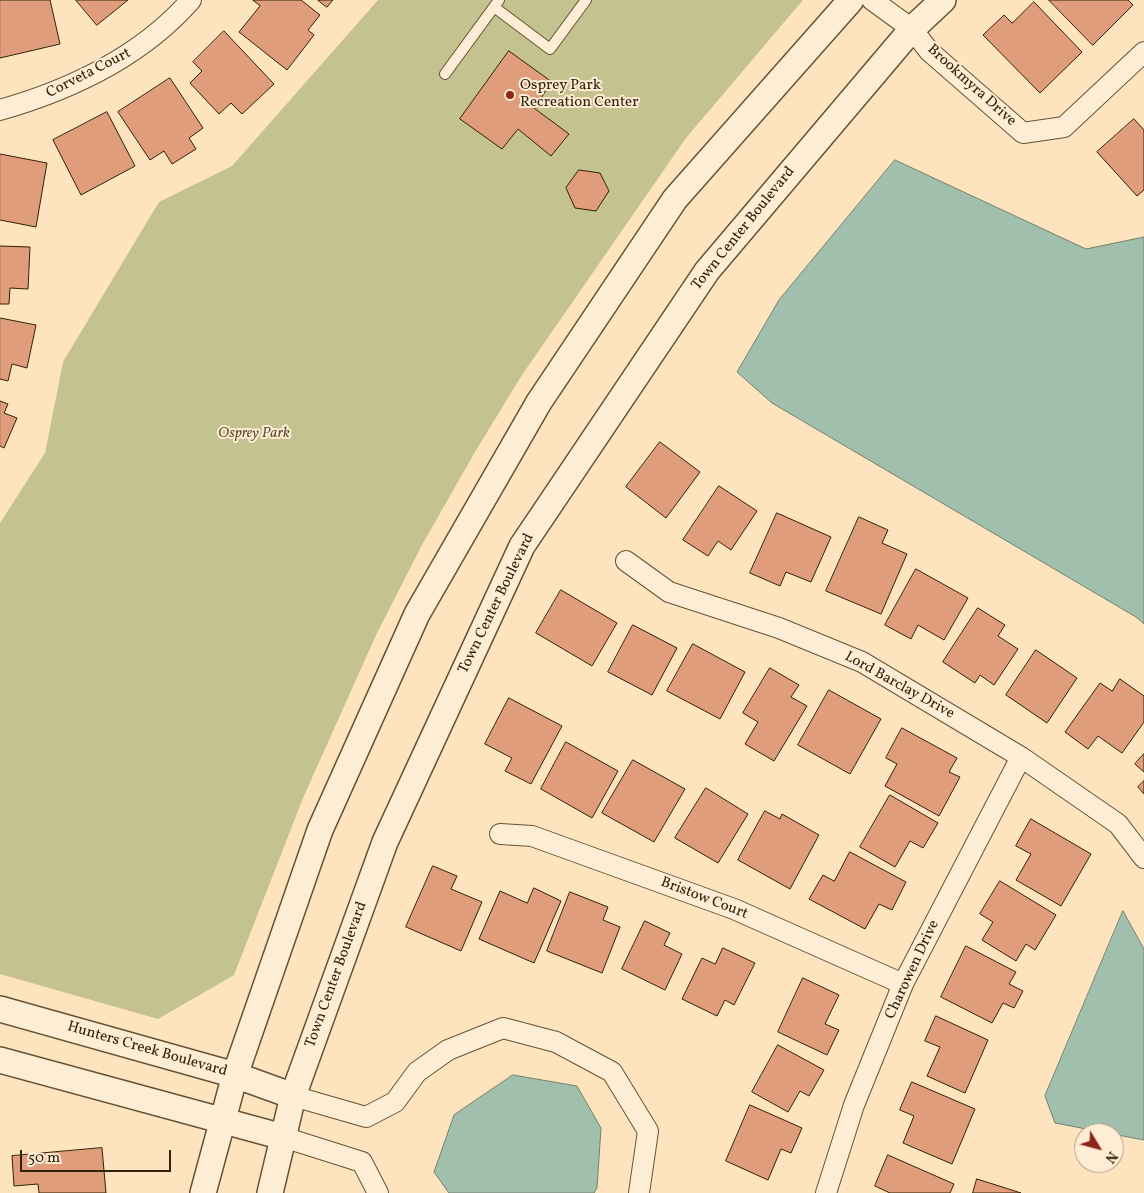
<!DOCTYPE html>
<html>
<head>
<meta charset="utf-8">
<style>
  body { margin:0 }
  #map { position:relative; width:1144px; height:1193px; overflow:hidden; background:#fde4bf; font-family:Vollkorn,serif }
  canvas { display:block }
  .north { position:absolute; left:1074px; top:1123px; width:50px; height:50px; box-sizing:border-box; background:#feedd5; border:1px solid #ac9b83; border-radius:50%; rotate:127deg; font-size:14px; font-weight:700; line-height:20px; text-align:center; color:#322107 }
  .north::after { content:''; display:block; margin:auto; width:18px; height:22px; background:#8f2418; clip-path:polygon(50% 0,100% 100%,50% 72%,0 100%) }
  .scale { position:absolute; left:20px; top:1150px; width:151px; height:22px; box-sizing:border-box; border:2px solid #322107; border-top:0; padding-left:6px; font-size:15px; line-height:18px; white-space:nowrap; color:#322107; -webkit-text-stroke:4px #feedd5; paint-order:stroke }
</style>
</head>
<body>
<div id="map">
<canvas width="1144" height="1193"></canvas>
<div class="north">N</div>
<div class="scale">50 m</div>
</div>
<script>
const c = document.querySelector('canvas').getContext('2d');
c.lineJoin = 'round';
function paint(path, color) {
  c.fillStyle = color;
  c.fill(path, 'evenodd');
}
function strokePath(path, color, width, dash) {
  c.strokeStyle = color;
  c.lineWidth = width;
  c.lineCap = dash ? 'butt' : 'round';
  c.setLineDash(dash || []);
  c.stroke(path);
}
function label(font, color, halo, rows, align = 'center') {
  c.font = font + ' Vollkorn,serif';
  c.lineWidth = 4;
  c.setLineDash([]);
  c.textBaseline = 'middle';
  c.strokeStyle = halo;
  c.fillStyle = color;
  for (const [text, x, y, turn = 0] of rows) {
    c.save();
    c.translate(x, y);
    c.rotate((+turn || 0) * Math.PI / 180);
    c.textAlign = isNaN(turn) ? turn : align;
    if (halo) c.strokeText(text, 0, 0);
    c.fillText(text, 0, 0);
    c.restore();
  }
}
const green = new Path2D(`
  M378,0H803L686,138L522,375L475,452L422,545L377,633L303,798L234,975L158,1019L0,974V523L45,453L63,362L159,202L232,166Z`);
const water = new Path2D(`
  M895,160L1086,249L1144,237V624L1136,617L772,403L737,372L779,300Z
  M1123,911L1144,949V1140L1055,1123L1045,1096Z
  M513,1075L577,1086L601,1128L597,1188L594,1193H449L434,1172L454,1115Z`);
const building = new Path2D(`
  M0,0H50L60,44L0,58Z
  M76,0H128L97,25Z
  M253,0H301L320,15L308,30L314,35L287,70L239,32L260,6Z
  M318,0H333L327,7Z
  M1049,0H1128L1133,5L1093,45Z
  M1034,2L1082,52L1040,93L983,35L1004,15L1012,23Z
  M224,31L274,84L242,114L231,103L219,114L190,83L202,71L193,62Z
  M509,51L552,82L534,108L569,134L551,156L518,129L502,149L460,119Z
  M170,78L203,128L189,138L196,149L172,164L164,151L150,160L118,112Z
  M107,112L135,166L81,195L53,140Z
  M1134,119L1144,130V190L1137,196L1097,152Z
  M0,154L47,163L36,227L0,220Z
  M579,170L600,173L609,191L596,211L575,208L566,188Z
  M0,246L30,247L28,289L10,288L9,304H0Z
  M0,318L36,325L27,368L12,364L8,381L0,379Z
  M0,401L8,404L4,413L17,418L4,448L0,446Z
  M660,442L700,472L666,518L626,487Z
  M719,486L757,511L731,550L718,541L708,556L683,540Z
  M777,513L831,537L811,582L786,572L780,586L750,573Z
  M859,517L888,530L882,543L907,554L881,614L826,591Z
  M916,569L968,598L944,640L918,625L911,639L885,625Z
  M561,590L617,623L592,666L536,633Z
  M978,608L1005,625L998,636L1018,649L994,685L980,675L975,683L943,662Z
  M633,625L677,648L652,695L608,672Z
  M693,644L745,672L720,719L667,691Z
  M1036,650L1077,678L1047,723L1006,695Z
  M770,668L799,685L791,697L807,706L774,761L745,744L758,722L743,713Z
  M1120,679L1144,696V722L1122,753L1098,736L1088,749L1065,732L1100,683L1112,691Z
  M829,690L881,719L850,774L798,745Z
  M509,698L562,726L531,784L505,771L512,758L485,744Z
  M902,728L957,758L949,772L960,777L939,816L885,786L897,764L886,758Z
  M566,742L618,771L592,818L541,789Z
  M1144,754V772L1135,764Z
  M633,760L685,789L654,842L602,813Z
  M1144,781V794L1138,787Z
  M706,788L748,814L718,863L675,838Z
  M890,795L938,823L923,848L910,841L895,867L860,847Z
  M765,811L780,819L782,814L819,835L790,889L738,860Z
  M1031,819L1091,854L1061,906L1016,880L1031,854L1016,846Z
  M850,852L906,882L892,910L879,904L865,929L809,899L823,875L834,881Z
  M433,866L457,876L451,889L482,902L461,951L406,927Z
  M1000,881L1056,915L1035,950L1026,944L1016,961L982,940L993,922L980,914Z
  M534,888L561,901L534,963L479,939L500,891L527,903Z
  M570,892L608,907L603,920L620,927L602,973L547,951Z
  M645,921L670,933L664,945L682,954L665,990L622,969Z
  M966,946L1016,972L1009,984L1023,991L1014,1008L1003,1003L992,1023L941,997Z
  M723,948L755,963L734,1005L725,1000L717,1016L682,999L702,958L715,964Z
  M803,978L839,995L825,1024L839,1030L827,1055L778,1032Z
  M936,1016L988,1040L965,1093L927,1076L940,1047L925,1041Z
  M778,1045L824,1070L809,1096L800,1091L788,1112L752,1092Z
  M912,1082L975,1109L952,1164L903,1143L914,1116L900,1110Z
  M750,1105L802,1128L791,1153L781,1149L768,1180L726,1161Z
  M102,1148L106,1193H39L38,1184L14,1186L12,1156Z
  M888,1155L954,1184L950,1193H890L875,1186Z
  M977,1179L1021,1193H973Z`);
const service = new Path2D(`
  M494,7L550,49L586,0
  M445,74L499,0`);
const minor = new Path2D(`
  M872,0L912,29L929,51L1023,133L1064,127L1144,52
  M0,110C70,90 142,56 191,0
  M626,561L669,592L779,628L862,662L1021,757L1118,824L1144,858
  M500,834L532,836L734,909L903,984
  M293,1096L366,1117L395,1102L417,1072L448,1050L503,1028L556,1042L612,1072L648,1131L639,1193
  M283,1137L362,1162L378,1193
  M826,1193L854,1105L903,984L1021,757`);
const tertiary = new Path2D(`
  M0,1009L235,1075L293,1096
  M0,1060L283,1137
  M203,1193L235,1075L320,830L417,614L539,402L675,199L851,0
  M270,1193L293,1096L385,842L522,546L707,271L912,29L943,0`);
const markers = [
  [510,95,5,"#8f2418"]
];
const streetNames = [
  ["Corveta Court",89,74,-27],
  ["Brookmyra Drive",971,86,42],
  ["Town Center Boulevard",744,229,-51],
  ["Town Center Boulevard",497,604,-64],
  ["Lord Barclay Drive",899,686,29],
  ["Bristow Court",704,899,21],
  ["Charowen Drive",913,970,-65],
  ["Town Center Boulevard",337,975,-70],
  ["Hunters Creek Boulevard",147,1050,16]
];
const poiNames = [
  ["Osprey Park",520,86],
  ["Recreation Center",520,103]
];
const parkNames = [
  ["Osprey Park",254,434]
];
paint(green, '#c4c28f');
paint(water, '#a0bfad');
strokePath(water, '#74806b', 1);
paint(building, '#e09d7b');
strokePath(building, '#322107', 1);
strokePath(service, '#655235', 12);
strokePath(minor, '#655235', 22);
strokePath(tertiary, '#655235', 28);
strokePath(service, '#feedd5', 10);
strokePath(minor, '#feedd5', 20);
strokePath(tertiary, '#feedd5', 25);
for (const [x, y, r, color] of markers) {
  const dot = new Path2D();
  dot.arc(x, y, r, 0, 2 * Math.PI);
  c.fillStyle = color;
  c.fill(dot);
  strokePath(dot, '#feedd5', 2);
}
label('15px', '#322107', '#feedd5', streetNames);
label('15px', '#322107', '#feedd5', poiNames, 'left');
label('italic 15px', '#5e5130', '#feedd5', parkNames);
</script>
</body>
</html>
